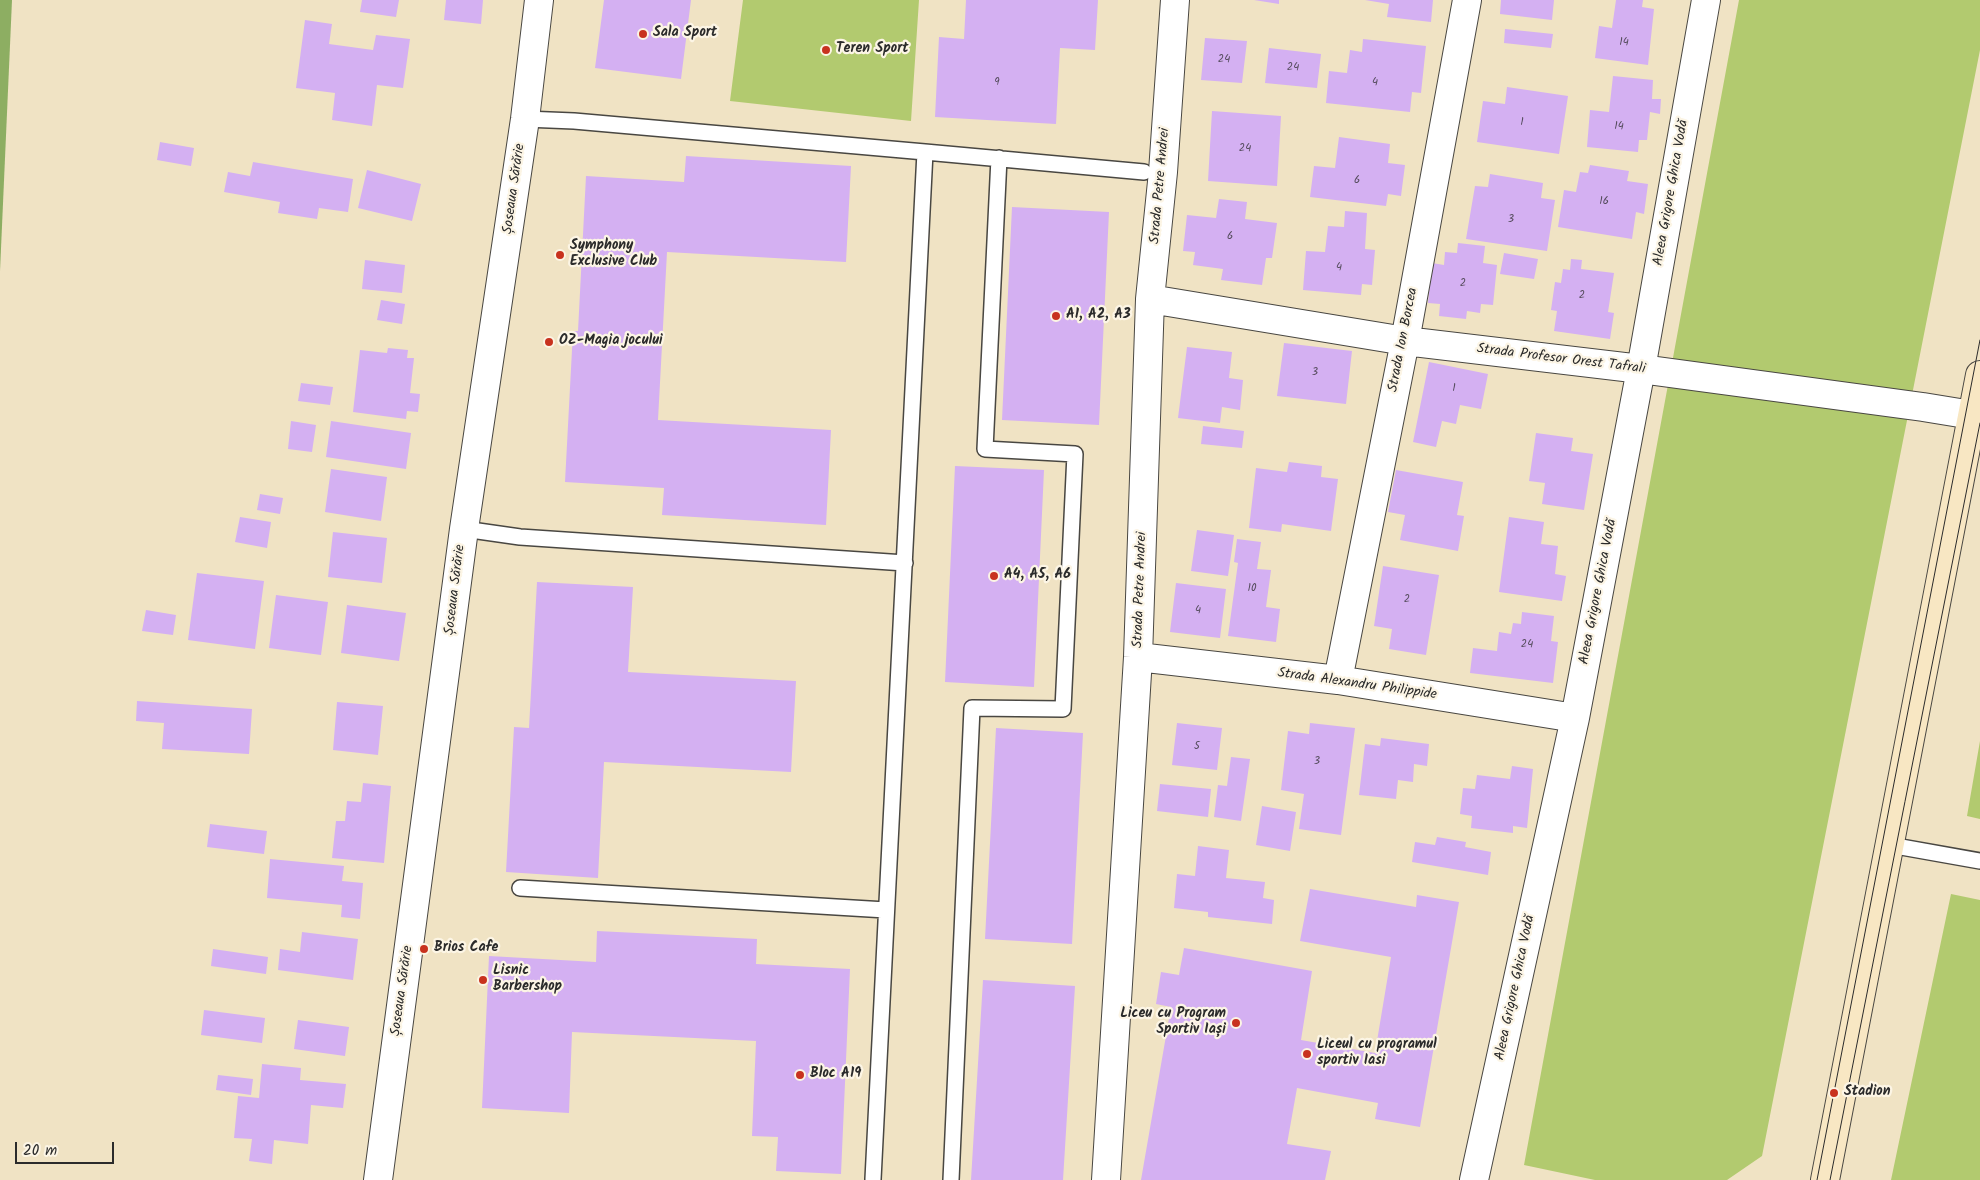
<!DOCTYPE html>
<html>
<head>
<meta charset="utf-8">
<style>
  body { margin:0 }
  #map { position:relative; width:1980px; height:1180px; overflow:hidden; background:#f0e3c4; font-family:Kalam,sans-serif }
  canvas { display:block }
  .scale { position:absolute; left:15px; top:1142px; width:99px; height:22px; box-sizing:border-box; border:2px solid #2b2b2b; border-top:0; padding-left:6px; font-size:15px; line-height:18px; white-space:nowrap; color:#2b2b2b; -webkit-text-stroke:4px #fcf5e5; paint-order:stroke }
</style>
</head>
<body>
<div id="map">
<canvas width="1980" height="1180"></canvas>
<div class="scale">20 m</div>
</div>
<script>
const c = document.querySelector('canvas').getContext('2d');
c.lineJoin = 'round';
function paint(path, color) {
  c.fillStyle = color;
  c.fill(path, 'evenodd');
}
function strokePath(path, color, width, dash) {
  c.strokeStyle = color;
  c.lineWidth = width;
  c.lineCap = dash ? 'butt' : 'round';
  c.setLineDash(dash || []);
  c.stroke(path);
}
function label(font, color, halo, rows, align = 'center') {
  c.font = font + ' Kalam,sans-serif';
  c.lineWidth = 4.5;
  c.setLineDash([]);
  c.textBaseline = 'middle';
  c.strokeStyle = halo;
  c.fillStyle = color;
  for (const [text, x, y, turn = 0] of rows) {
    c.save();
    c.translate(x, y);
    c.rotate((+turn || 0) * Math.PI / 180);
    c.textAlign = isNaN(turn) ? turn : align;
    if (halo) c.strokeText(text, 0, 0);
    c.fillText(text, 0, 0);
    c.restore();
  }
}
const green = new Path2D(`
  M743,0H919L911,121L730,101Z
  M1739,0H1980V50L1762,1156L1727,1180H1595L1524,1165Z
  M1980,741V819L1967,816Z
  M1951,894L1980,900V1180H1891Z`);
const forest = new Path2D(`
  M0,0H12L0,271Z`);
const building = new Path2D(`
  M362,0H399L396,17L360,12Z
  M446,0H483L481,24L444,20Z
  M604,0H691L681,79L595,68Z
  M966,0H1098L1095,50L1060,48L1056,124L935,117L939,37L964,39Z
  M1254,0H1279V4Z
  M1365,0H1433L1431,22L1387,17L1389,4Z
  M1501,0H1554L1552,20L1500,14Z
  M1616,0H1643L1642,7L1654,9L1648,65L1595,58L1599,26L1612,28Z
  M305,20L332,24L329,44L373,50L376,35L410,39L403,88L377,85L372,126L332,120L335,93L296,88Z
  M1505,29L1553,34L1551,48L1504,43Z
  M1205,38L1247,41L1242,83L1201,80Z
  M1363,39L1426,46L1421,93L1412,92L1410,112L1326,103L1329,71L1347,73L1350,50L1362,52Z
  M1269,48L1321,54L1317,88L1265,83Z
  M1613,76L1653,80L1652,99H1661L1660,114L1650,112L1647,140H1639L1638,152L1587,147L1590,110L1609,112Z
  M1507,87L1568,96L1559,154L1477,142L1483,101L1505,104Z
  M1212,111L1281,116L1277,186L1208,181Z
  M1339,137L1390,144L1388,163L1405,165L1401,196L1388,194L1386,206L1310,197L1314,166L1335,168Z
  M160,142L194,148L191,166L157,160Z
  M686,156L851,166L846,262L667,252L658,420L831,430L826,525L662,515L664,488L565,482L573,331H578L586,176L684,182Z
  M253,162L353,179L348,212L319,208L317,219L278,213L280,202L224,192L228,172L250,176Z
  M1590,165L1629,171L1627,181L1648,184L1644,214L1636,212L1632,239L1558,227L1564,190L1576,192L1580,172L1588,173Z
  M367,170L421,184L412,221L358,208Z
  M1490,174L1543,183L1541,198L1555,200L1547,251L1466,239L1475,186L1488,187Z
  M1219,199L1247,202L1245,219L1277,223L1272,258H1266L1262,285L1221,280L1223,269L1193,265L1195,252L1183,251L1187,215L1216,218Z
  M1012,207L1109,212L1099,425L1002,420Z
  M1345,211L1367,213L1365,249L1375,250L1372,285L1362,284L1361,295L1303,290L1306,251L1325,252L1328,226L1344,227Z
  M1458,243L1485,246L1483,263L1497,265L1493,305L1481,304L1480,313L1467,311L1466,319L1439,316L1440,304L1428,303L1432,263L1444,265L1445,252L1457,253Z
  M1504,253L1538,259L1534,279L1500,274Z
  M1571,259L1582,260L1581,269L1614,273L1608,312L1614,313L1610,339L1554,331L1557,311L1551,310L1555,282L1561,283L1563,269L1570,270Z
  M365,260L405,265L402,293L362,289Z
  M381,300L405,304L402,324L377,320Z
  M1284,343L1352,351L1346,404L1277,396Z
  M1187,347L1232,352L1229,378L1243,380L1240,410L1222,407L1220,423L1178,418Z
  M388,348L408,350L407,358H414L410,393L420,394L418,412L407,411L406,419L353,412L360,350L387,353Z
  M1429,362L1488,374L1481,409L1460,405L1456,424L1442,421L1436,447L1413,442Z
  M301,383L333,387L330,405L298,401Z
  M291,421L316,425L312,452L288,449Z
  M331,421L411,433L406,469L326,457Z
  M1203,426L1244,431L1242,448L1201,444Z
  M1536,433L1573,438L1571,451L1593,454L1584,510L1542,504L1545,483L1529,481Z
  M1289,462L1322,466L1321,477L1338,479L1331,531L1282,524L1281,532L1249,528L1256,468L1287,472Z
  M955,466L1044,470L1034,687L945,682Z
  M331,469L387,477L381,521L325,512Z
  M1396,470L1463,482L1457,515L1464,516L1458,551L1400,540L1405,515L1388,512Z
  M260,494L283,498L280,514L257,510Z
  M240,517L271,522L267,548L235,542Z
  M1509,517L1544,522L1541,544L1558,546L1555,574L1566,576L1562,601L1499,592Z
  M1197,530L1234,535L1228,576L1191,571Z
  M333,532L387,538L382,583L328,577Z
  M1237,539L1261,542L1257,569L1271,570L1266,607L1280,609L1276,642L1228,636L1238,563L1234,562Z
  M1383,566L1439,575L1426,655L1389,649L1392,629L1374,626Z
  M197,573L264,581L255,649L188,640Z
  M537,582L633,587L628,672L796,681L791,772L604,762L598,878L506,872L514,727L529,728Z
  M1176,583L1226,589L1220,638L1170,632Z
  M276,595L328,602L321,655L269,648Z
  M347,605L406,613L399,661L341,653Z
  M146,610L176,615L173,635L142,631Z
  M1522,612L1554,616L1551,641L1558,642L1553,683L1470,673L1473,648L1497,651L1499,632L1511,634L1513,623L1521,624Z
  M137,701L252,709L249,754L162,749L164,723L136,721Z
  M337,702L383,706L378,755L333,750Z
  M1177,723L1222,728L1217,770L1172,765Z
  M1310,723L1355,728L1341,835L1299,829L1304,794L1281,790L1288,731L1309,734Z
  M996,728L1083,733L1072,944L985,939Z
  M1381,738L1429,744L1427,766L1414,764L1413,782L1398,780L1396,799L1359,795L1365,744L1380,746Z
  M1231,757L1250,759L1241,821L1214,817L1218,785L1227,786Z
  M1512,766L1533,769L1527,828L1513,826V833L1471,828L1472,816L1460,814L1463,788L1475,789L1477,775L1510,779Z
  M363,783L391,786L384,863L332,858L336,821H345L347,801L361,802Z
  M1160,784L1211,789L1208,817L1157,811Z
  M1262,806L1296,812L1290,851L1256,845Z
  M210,824L267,831L264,854L207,847Z
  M1437,837L1466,842L1465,847L1491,852L1488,875L1412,862L1415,842L1435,845Z
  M1198,846L1229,850L1226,878L1265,882L1263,898L1274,900L1272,924L1208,917V912L1174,908L1177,874L1195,876Z
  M270,859L344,866L342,881L363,883L360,919L341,917L342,905L267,898Z
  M1310,889L1416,907L1417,895L1459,902L1420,1127L1375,1119L1378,1103L1297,1088L1287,1144L1331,1151L1325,1180H1141L1171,1007L1156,1004L1161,972L1179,975L1184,948L1312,971L1301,1040L1375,1053L1391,957L1300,941Z
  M597,931L757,939L756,964L850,969L841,1174L776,1171L778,1137L752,1136L756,1041L572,1032L569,1113L482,1108L489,956L596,962Z
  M302,932L358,939L353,980L278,970L280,949L300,952Z
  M213,949L268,957L266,974L211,966Z
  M983,980L1075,986L1063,1180H971Z
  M204,1010L265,1018L262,1043L201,1035Z
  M298,1020L349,1027L345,1056L294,1049Z
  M262,1064L301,1068L300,1080L346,1084L343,1108L311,1105L308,1144L274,1140L272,1164L249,1161L252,1139L234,1138L238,1096L259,1098Z
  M218,1075L253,1079L251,1095L216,1090Z`);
const service = new Path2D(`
  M525,119L574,121L925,152L873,1179
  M925,152L1144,172
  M464,529L520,537L905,563
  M1890,845L1980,861
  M520,888L886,910
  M951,1180L972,708L1063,709L1075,454L985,449L999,158`);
const minor = new Path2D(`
  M1150,299L1405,341L1641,369L1923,407L1972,415
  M1138,657L1338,680L1575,718
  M1338,680L1405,341L1467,0
  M1106,1180L1138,657L1150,299L1163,172L1175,0
  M1474,1180L1575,718L1641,369L1706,0`);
const tertiary = new Path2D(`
  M378,1180L464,529L525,119L539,0`);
const secondary = new Path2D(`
  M1825,1180L1980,375`);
const tram = new Path2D(`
  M1817,1180L1980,340
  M1830,1180L1980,423`);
const markers = [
  [643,34,5,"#c8321e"],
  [826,50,5,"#c8321e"],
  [560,255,5,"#c8321e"],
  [1056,316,5,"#c8321e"],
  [549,342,5,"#c8321e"],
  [994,576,5,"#c8321e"],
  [424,949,5,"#c8321e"],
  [483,980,5,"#c8321e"],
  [1236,1023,5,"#c8321e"],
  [1307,1054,5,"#c8321e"],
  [800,1075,5,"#c8321e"],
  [1834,1093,5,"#c8321e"]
];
const numberNames = [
  ["14",1624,43],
  ["24",1224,60],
  ["24",1293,68],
  ["9",997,83],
  ["4",1375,83],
  ["1",1522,123],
  ["14",1619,127],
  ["24",1245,149],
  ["6",1357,181],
  ["16",1604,202],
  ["3",1511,220],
  ["6",1230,237],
  ["4",1339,268],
  ["2",1463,284],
  ["2",1582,296],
  ["3",1315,373],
  ["1",1454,389],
  ["10",1252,589],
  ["2",1407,600],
  ["4",1198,611],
  ["24",1527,645],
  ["5",1197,747],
  ["3",1317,762]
];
const poiNames = [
  ["Sala Sport",653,34],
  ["Teren Sport",836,50],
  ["Symphony",570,247],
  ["Exclusive Club",570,263],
  ["A1, A2, A3",1066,316],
  ["OZ-Magia jocului",559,342],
  ["A4, A5, A6",1004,576],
  ["Brios Cafe",434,949],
  ["Lisnic",493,972],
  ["Barbershop",493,988],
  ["Liceu cu Program",1226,1015,"right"],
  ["Sportiv Iași",1226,1031,"right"],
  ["Liceul cu programul",1317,1046],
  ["sportiv Iasi",1317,1062],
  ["Bloc A19",810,1075],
  ["Stadion",1844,1093]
];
const streetNames = [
  ["Strada Petre Andrei",1161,186,-85],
  ["Șoseaua Sărărie",515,189,-82],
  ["Aleea Grigore Ghica Vodă",1672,193,-80],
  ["Strada Ion Borcea",1404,340,-79],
  ["Strada Profesor Orest Tafrali",1561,360,7],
  ["Șoseaua Sărărie",456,590,-83],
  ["Strada Petre Andrei",1141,590,-88],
  ["Aleea Grigore Ghica Vodă",1599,592,-79],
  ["Strada Alexandru Philippide",1357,685,8],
  ["Aleea Grigore Ghica Vodă",1516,988,-78],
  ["Șoseaua Sărărie",403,991,-82]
];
paint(green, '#b2ca6f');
paint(forest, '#8dae62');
paint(building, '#d4b0f2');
strokePath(service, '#494742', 18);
strokePath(minor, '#494742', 30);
strokePath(tertiary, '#494742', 30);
strokePath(secondary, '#494742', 30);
strokePath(service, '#fff', 15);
strokePath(minor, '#fff', 28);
strokePath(tertiary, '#fff', 28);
strokePath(secondary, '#f8e7c3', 28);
strokePath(tram, '#2b2b2b', 1);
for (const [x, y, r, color] of markers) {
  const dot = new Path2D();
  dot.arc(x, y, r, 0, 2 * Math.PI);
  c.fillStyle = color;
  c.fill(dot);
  strokePath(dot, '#fcf5e5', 2);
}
label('11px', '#554c5d', null, numberNames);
label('bold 14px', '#2b2b2b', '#fcf5e5', poiNames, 'left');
label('14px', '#2b2b2b', '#fcf5e5', streetNames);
</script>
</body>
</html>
